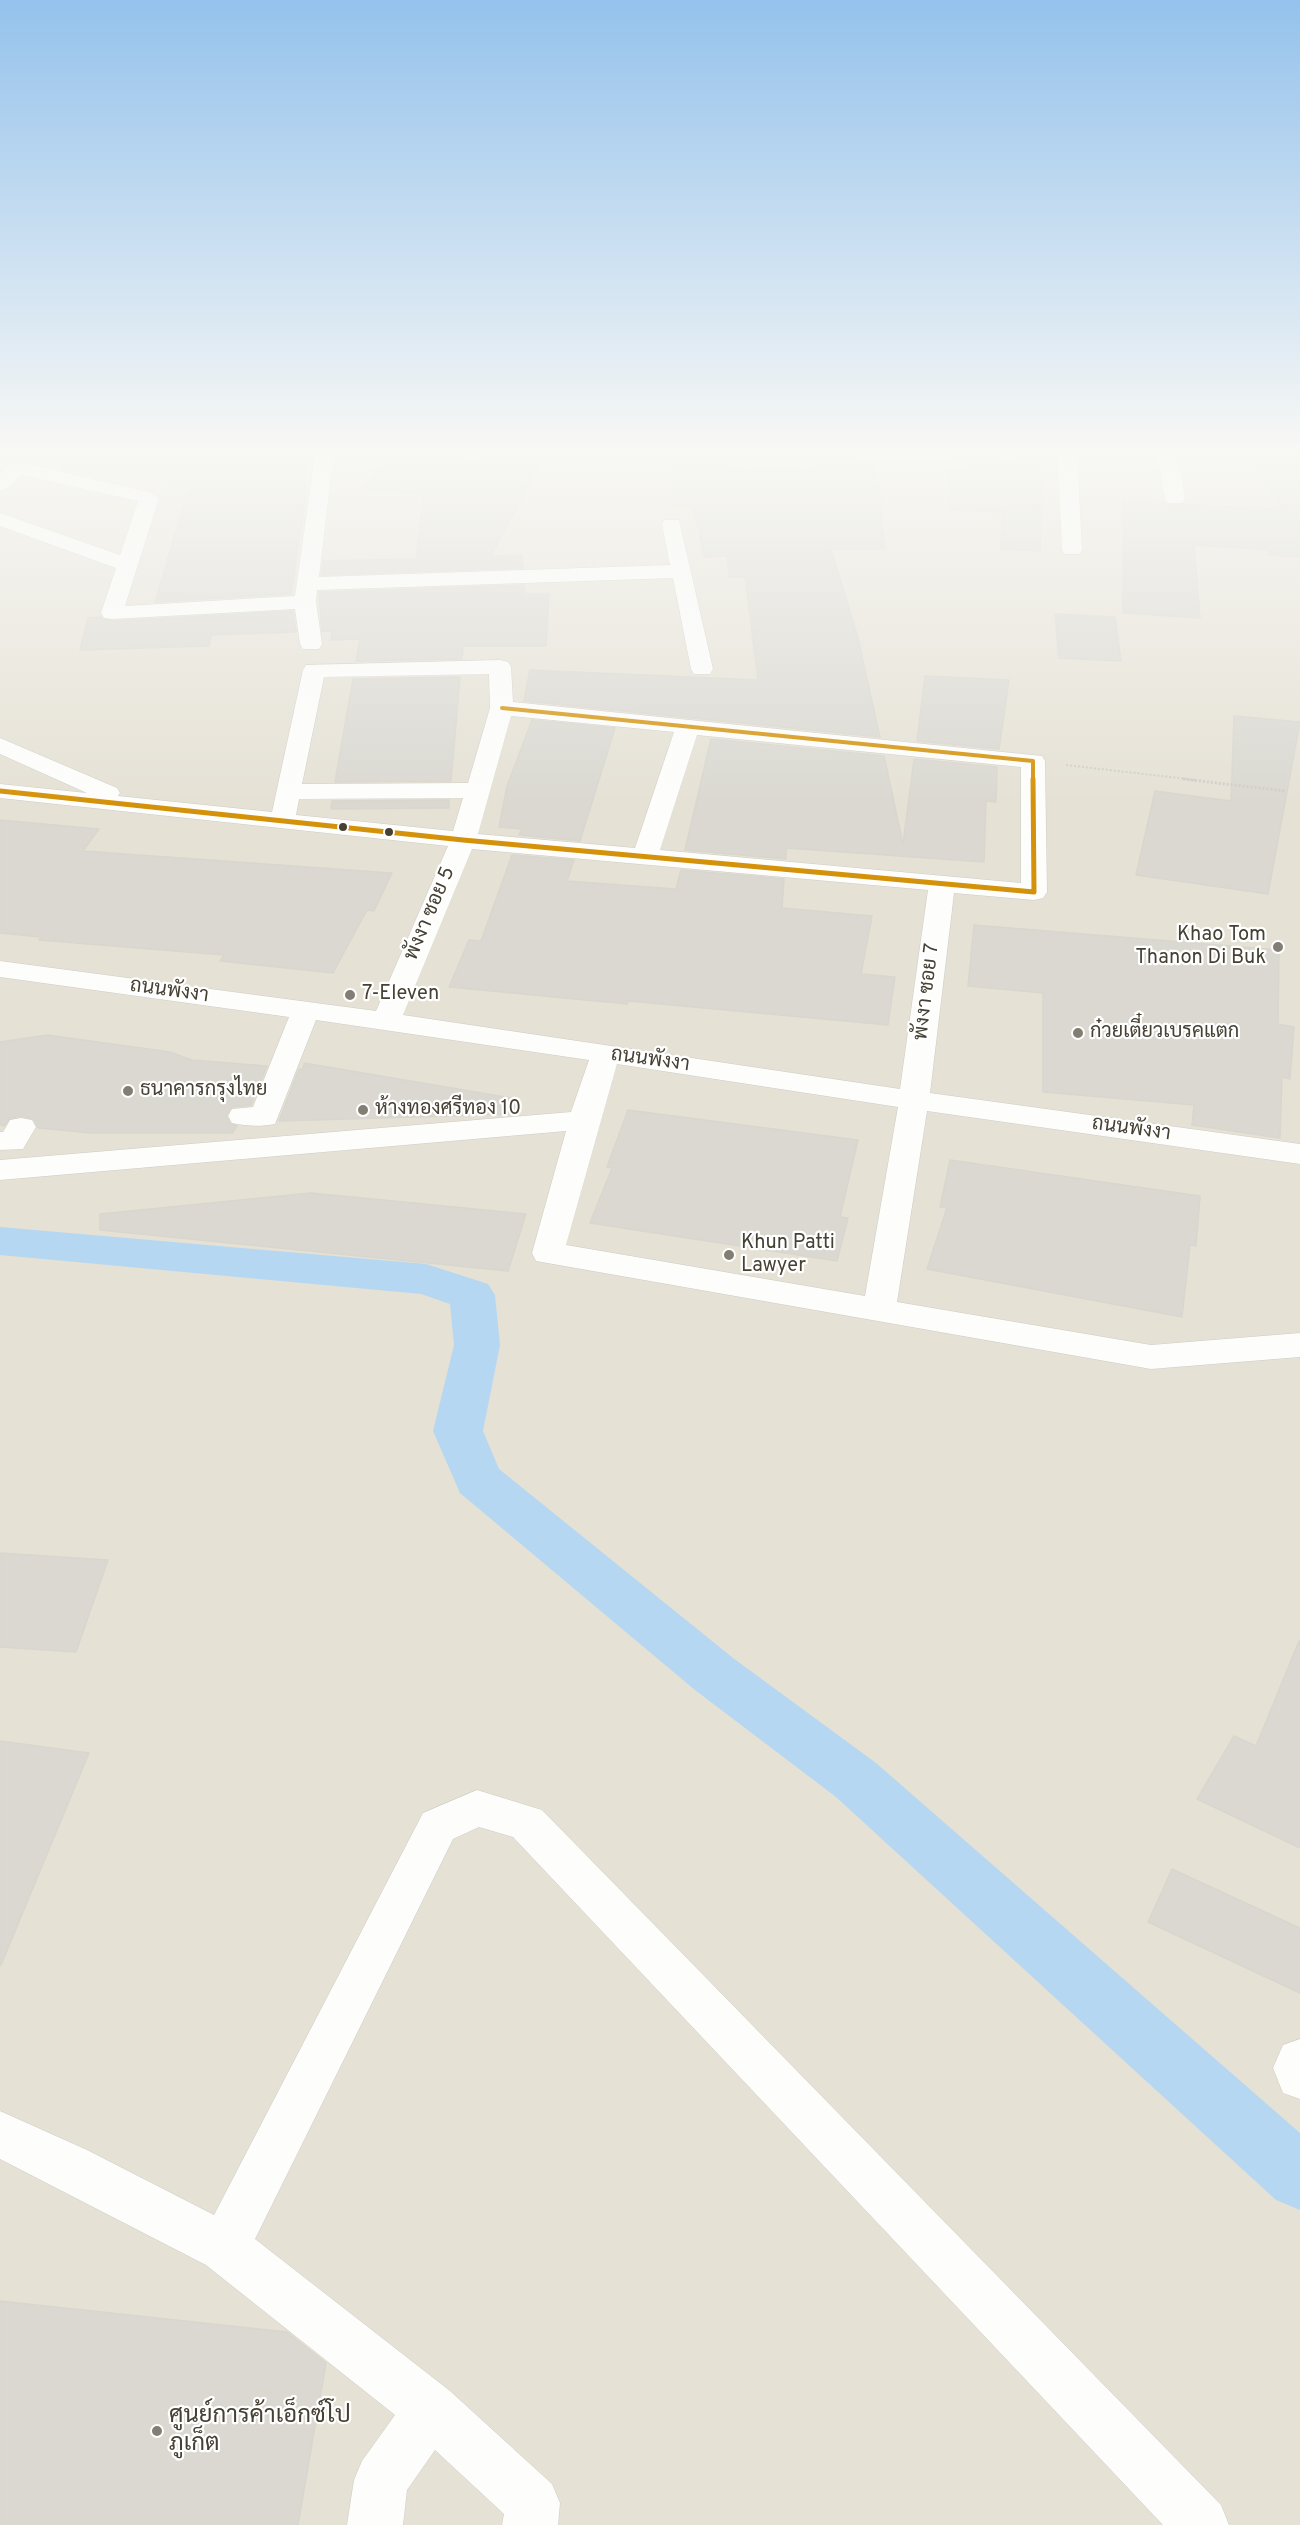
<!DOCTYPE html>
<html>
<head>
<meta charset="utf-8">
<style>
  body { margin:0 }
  canvas { display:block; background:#f0efe8 }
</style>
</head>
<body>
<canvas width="1300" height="2525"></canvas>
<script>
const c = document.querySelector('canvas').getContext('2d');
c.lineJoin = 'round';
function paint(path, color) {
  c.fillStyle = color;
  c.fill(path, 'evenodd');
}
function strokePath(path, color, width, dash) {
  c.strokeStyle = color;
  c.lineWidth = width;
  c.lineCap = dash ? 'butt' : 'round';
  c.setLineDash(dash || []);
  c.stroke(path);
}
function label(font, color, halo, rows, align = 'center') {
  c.font = font + ' Overpass,Sarabun,sans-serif';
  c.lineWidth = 4.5;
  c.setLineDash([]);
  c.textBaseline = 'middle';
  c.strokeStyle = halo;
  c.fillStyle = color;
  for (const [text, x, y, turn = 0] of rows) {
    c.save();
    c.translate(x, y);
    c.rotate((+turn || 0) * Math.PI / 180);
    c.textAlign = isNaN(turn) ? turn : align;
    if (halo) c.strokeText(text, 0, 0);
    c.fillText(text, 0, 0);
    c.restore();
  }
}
const residential = new Path2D(`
  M0,449H1300V2525H0Z`);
const canal = new Path2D(`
  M0,1227L426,1264L488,1284L495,1295L500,1345L483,1431L499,1469L733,1658L876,1763L1300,2133V2210L1276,2200L836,1797L695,1690L460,1493L433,1431L454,1345L450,1304L421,1294L0,1255Z`);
const building = new Path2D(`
  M64,449H276L306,460L304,485H307L291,594L155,602L189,487L63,470Z
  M1300,454V557L1269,555L1268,550L1194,545L1200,618L1123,613V500L1165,502L1168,505L1184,504L1284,510L1244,455Z
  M386,455L481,460L479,463H540L491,556L522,555L523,568L322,575L323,561L416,559L424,494L364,489Z
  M998,462L1040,464V551L1001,549L1002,512L950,510L949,468L965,469V463L998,465Z
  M670,464L815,468V464L876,465L885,549H831L858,638L880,737L524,701L530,670L758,680L745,577H729L727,556L704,557L694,507H674Z
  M524,585L525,594H549L546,646H463L462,659L356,661L360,639L331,640L332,631H322L319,592Z
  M293,611L296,632L211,635L209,646L80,650L88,618L101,617L112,621Z
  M1055,614L1115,617L1121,661L1059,658Z
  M925,676L1009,680L999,749L917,741Z
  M460,677L451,781L335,782L353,679Z
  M1234,716L1300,722L1268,894L1136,875L1155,791L1231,801Z
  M532,720L615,728L580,841L519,835L522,829L499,827L507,786Z
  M711,739L884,756L903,844L914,759L997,767L996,802L986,801L984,862L786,848V859L685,850Z
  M449,800V808L331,809L332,801Z
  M0,820L99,829L83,851L392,873L374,911L367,910L333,973L220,961L224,955L39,940L41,937L0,933Z
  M512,855L574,860L567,881L676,889L681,870L784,879L782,908L872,916L861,974L895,977L888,1025L628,1001L627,1004L449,987L469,940L481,941Z
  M974,925L1279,950L1278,1024L1294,1027L1290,1079L1282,1077L1280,1138L1192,1125L1194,1105L1043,1092V993L968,986Z
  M47,1035L170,1052L192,1060L267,1066L251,1105L232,1107L226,1115L230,1124L237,1126L232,1133H91L38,1128L34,1119L21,1116L10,1118L4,1126L0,1125V1042Z
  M304,1063L517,1099L516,1114L279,1121L299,1069H303Z
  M628,1110L858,1140L840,1217L848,1218L837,1261L590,1223L612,1168L607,1167Z
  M950,1160L1200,1196L1196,1246L1190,1245L1182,1317L927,1269L947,1208L940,1207Z
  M311,1193L526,1214L508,1271L100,1230V1214Z
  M0,1553L108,1560L76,1652L0,1647Z
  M1299,1641L1300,1642V1848L1197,1799L1234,1736L1256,1746Z
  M0,1741L89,1753L1,1965H0Z
  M1172,1869L1300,1928V1993L1148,1922Z
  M0,2301L287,2332L326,2363L298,2525H0Z`);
const pathFar1 = new Path2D(`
  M1066,765L1196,780`);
const path = new Path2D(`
  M1183,779L1285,791`);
const minor = new Path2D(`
  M316,449H334L319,577L670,565L662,524L665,520H679L713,669L710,674H694L691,669L673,578L317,590L316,602L322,644L319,649H303L300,644L295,609L112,619L104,618L101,613L116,568L0,526V513L120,555L138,501L22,475L7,488L0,490V474L11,464L18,462L149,492L159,498L125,606L295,596Z
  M576,449H1085L1077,454L1082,550L1079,554H1065L1062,550L1058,455L922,458L585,455Z
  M1151,449H1170L1180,469L1185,499L1182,503H1168L1165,499L1160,469Z
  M500,660L508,662L511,667L513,702L1042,756L1045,761L1047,892L1043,898L1034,900L954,893L930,1093L1300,1144V1164L927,1111L897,1302L1151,1345L1300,1333V1357L1151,1369L536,1261L532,1253L566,1131L0,1180V1160L571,1112L589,1060L316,1020L275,1124C260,1127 247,1126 232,1123L228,1116L232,1109L253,1107L289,1017L0,977V961L376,1011L448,846L0,798V784L87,793L0,754V738L117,788L120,793L118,796L272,812L303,670L306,665ZM489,674L490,708L468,783L302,784L324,677ZM511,716L674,732L635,848L478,834ZM697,735L1021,767V883L660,850ZM463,798L453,831L296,815L299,799ZM472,849L928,890L900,1089L403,1015ZM617,1064L898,1107L865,1296L566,1245Z
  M21,1118L32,1120L36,1127L23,1149L0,1150V1132H3L10,1120Z
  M477,1790L542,1810L1221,2505L1229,2525H1163L513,1837L479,1827L453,1839L255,2239L450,2391L552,2484L560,2503L558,2525H502L504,2514L435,2450L407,2490L403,2525H347L354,2480L362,2461L395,2415L206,2265L0,2159V2111L87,2150L214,2215L423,1813Z
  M1300,2039V2099L1283,2093L1273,2068L1283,2045Z`);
const bus1Far1 = new Path2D(`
  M502,708L1033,761V780`);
const bus1 = new Path2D(`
  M0,791L463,840L1034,892L1033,779`);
const markers = [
  [343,827,5,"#474134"],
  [389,832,5,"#474134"],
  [1278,947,6,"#827e73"],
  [350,995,6,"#827e73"],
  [1078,1033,6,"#827e73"],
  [128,1091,6,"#827e73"],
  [363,1110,6,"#827e73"],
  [729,1255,6,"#827e73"],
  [157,2431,6,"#827e73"]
];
const streetNames = [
  ["พังงา ซอย 5",431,914,-67],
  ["ถนนพังงา",169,992,8],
  ["พังงา ซอย 7",928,992,-83],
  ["ถนนพังงา",650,1061,8],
  ["ถนนพังงา",1131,1130,8]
];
const poiNames = [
  ["Khao Tom",1266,936,"right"],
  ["Thanon Di Buk",1266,959,"right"],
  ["7-Eleven",362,995],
  ["ก๋วยเตี๋ยวเบรคแตก",1090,1033],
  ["ธนาคารกรุงไทย",140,1091],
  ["ห้างทองศรีทอง 10",375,1110],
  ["Khun Patti",741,1244],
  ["Lawyer",741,1267]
];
const nearPoinames = [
  ["ศูนย์การค้าเอ็กซ์โป",169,2417],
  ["ภูเก็ต",169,2445]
];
paint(residential, '#e5e1d5');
paint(canal, '#b6d7f2');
paint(building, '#dad8d1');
strokePath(building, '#d9d6ce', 1.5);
strokePath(minor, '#ceccc6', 1);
strokePath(pathFar1, '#d1cec9', 2, [2, 2]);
strokePath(path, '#d1cec9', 3, [2, 2]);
paint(minor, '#fdfdfc');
strokePath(bus1Far1, '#d4920a', 4);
strokePath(bus1, '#d4920a', 5);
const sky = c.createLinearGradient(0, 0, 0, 803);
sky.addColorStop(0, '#94c2ec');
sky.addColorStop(0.56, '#f8f8f5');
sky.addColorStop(1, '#f8f8f500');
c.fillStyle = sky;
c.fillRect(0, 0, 1300, 803);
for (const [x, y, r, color] of markers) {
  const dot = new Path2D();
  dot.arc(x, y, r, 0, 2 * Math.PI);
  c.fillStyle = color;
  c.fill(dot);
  strokePath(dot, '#fff', 2);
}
label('20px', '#474134', '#fff', streetNames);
label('20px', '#474134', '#fff', poiNames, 'left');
label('24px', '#474134', '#fff', nearPoinames, 'left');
</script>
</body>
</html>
